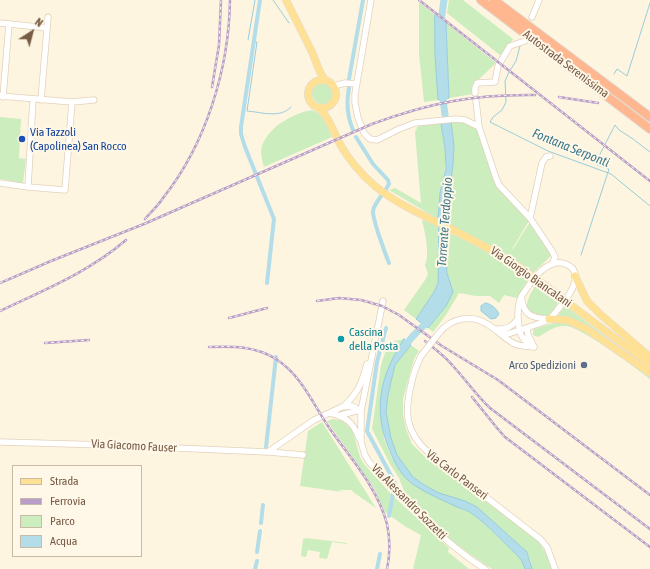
<!DOCTYPE html>
<html>
<head>
<meta charset="utf-8">
<style>
  body { margin:0 }
  #map { position:relative; width:650px; height:569px; overflow:hidden; background:#fef5e0; font-family:"Asap Condensed",sans-serif }
  canvas { display:block }
  .legend { position:absolute; left:12px; top:465px; width:130px; height:92px; box-sizing:border-box; background:#fff8e8; border:1px solid #c9b9a7; margin:0; padding:5px 7px; list-style:none; font-size:12px; color:#775b45 }
  .legend li { display:flex; align-items:center; gap:8px; height:20px }
  .legend b { width:20px; border:1px solid #c9b9a7 }
  .north { position:absolute; left:12px; top:12px; width:40px; height:40px; -webkit-text-stroke:3px #fff8e8; paint-order:stroke; rotate:36deg; font-size:11px; font-weight:700; line-height:16px; text-align:center; color:#775b45 }
  .north::after { content:''; display:block; margin:auto; width:14px; height:18px; background:#775b45; clip-path:polygon(50% 0,100% 100%,50% 72%,0 100%) }
</style>
</head>
<body>
<div id="map">
<canvas width="650" height="569"></canvas>
<ul class="legend">
<li><b style="height:5px;background:#ffe196"></b>Strada</li>
<li><b style="height:5px;background:#b89ec8"></b>Ferrovia</li>
<li><b style="height:11px;background:#ccedbd"></b>Parco</li>
<li><b style="height:11px;background:#b3dde9"></b>Acqua</li>
</ul>
<div class="north">N</div>
</div>
<script>
const c = document.querySelector('canvas').getContext('2d');
c.lineJoin = 'round';
function paint(path, color) {
  c.fillStyle = color;
  c.fill(path, 'evenodd');
}
function strokePath(path, color, width, dash) {
  c.strokeStyle = color;
  c.lineWidth = width;
  c.lineCap = dash ? 'butt' : 'round';
  c.setLineDash(dash || []);
  c.stroke(path);
}
function label(font, color, halo, rows, align = 'center') {
  c.font = font + ' "Asap Condensed",sans-serif';
  c.lineWidth = 4;
  c.setLineDash([]);
  c.textBaseline = 'middle';
  c.strokeStyle = halo;
  c.fillStyle = color;
  for (const [text, x, y, turn = 0] of rows) {
    c.save();
    c.translate(x, y);
    c.rotate((+turn || 0) * Math.PI / 180);
    c.textAlign = isNaN(turn) ? turn : align;
    if (halo) c.strokeText(text, 0, 0);
    c.fillText(text, 0, 0);
    c.restore();
  }
}
const green = new Path2D(`
  M449,0H463L513,39L501,56L447,13Z
  M419,2L435,15V56L438,100L424,102L419,54Z
  M446,23L496,63L474,84L473,94L449,98Z
  M312 93a11 11 0 1 1 22 0a11 11 0 1 1-22 0Z
  M312,110C324,114 327,127 332,137L264,167C262,160 260,153 262,146C269,126 294,113 312,110Z
  M0,117L21,119L19,158L26,159L23,183L0,179Z
  M456,121L465,122L473,126L478,131L485,151L490,170L495,183L529,221L512,249H513L530,222L550,252L551,256L533,273L495,248L446,223L453,164L454,146L451,122Z
  M441,122L445,149V168L440,193L438,219L389,190L395,188L421,203L415,132L418,126Z
  M424,220L439,227L438,283L434,292L416,319L404,310L425,280L428,274L425,265C430,254 425,232 422,221Z
  M445,231C475,244 503,260 529,279L517,298L504,295L499,303L490,296H476L459,293L446,315L433,332L428,328L446,306L449,282L446,263Z
  M536,284L559,301C556,306 553,311 549,315C541,321 530,313 526,306L529,297Z
  M565,306L649,369L579,321L569,317H557Z
  M554,323H566L576,326L650,375V379C636,368 581,327 566,326C555,325 547,332 538,337L533,335V331L534,329Z
  M404,339L394,355L389,366L380,411L384,439L392,458L428,493L473,514L482,521L516,554L522,561L525,569H492L467,552L452,541L407,499L399,478L390,464L372,429L381,365L387,347L395,341Z
  M411,345L419,351L414,359L403,399V415L406,429L412,444L424,456L451,475L537,539L547,555L552,569H532L530,559L527,552L503,530L439,493L426,486L413,477L397,455L391,438L386,412L388,395L395,365Z
  M333,419L343,421L350,428H352L360,457L364,464L392,495L449,548L448,552L469,569H413L421,535L406,527L385,512L374,488L327,421Z
  M322,422L376,508L353,492L352,490H338L342,492L300,486L308,431Z
  M306,538L347,543V544L332,542L327,559L319,558L320,552L308,550L306,557L301,556L303,539Z`);
const water = new Path2D(`
  M435,15L446,23L449,98L438,100L435,56Z
  M441,122H451L454,146L453,164L446,223L438,219L440,193L446,168L445,148Z
  M439,227L445,231L447,273L453,292L446,306L428,328L416,319L434,292L438,283Z
  M486,303C491,304 497,309 499,314L496,318L491,319L481,311V306Z
  M404,339L411,345L395,365L388,395L386,412L391,438L397,455L413,477L426,486L439,493L465,501L477,507L527,552L532,569H525L522,561L516,554C503,542 488,525 474,515C469,511 463,509 457,507C443,500 427,494 414,485C402,477 395,464 390,451C372,411 380,375 404,339Z`);
const stream = new Path2D(`
  M273,0L289,23
  M248,40L255,0
  M255,42H257L247,111C261,112 280,119 291,107
  M520,46L516,61L509,72L505,81L506,102L502,110L493,117L490,122L548,151L611,174L650,206
  M614,74L617,69L627,76L650,3
  M581,255L609,169L597,165V160L615,125L619,130L633,139L650,152`);
const canal = new Path2D(`
  M260,0L241,127V134L245,147L274,219L267,283
  M349,79L363,0
  M349,88C346,103 347,116 353,130
  M356,137L373,164L388,180L389,184L386,189
  M381,196C378,201 374,205 373,211C373,221 385,253 389,263
  M386,328L377,362L367,431L395,483L389,516
  M266,447L276,357
  M261,523L263,505
  M257,552L260,531
  M255,569L257,561
  M377,569L380,554`);
const river = new Path2D(`
  M440,28L444,0
  M442,90L445,115
  M403,348L413,336L431,318`);
const minor = new Path2D(`
  M371,0L355,94V103L358,118L364,133L370,139L377,140L399,129L415,123L456,119L465,120L479,127L496,178L499,185L530,218L552,251L555,257L553,263
  M532,17L539,0
  M0,23L47,28
  M334,86L345,83L356,84
  M475,93V88L477,83L495,82L498,66L510,46L525,41
  M0,96L72,102L94,100
  M3,97L9,24
  M41,100L48,17
  M476,101L479,127
  M0,183L28,187L65,190L72,102
  M28,187L33,99
  M530,218L542,163L546,157L550,156
  M556,263C563,262 568,264 573,269C583,284 559,307 551,318L549,319C532,318 524,316 521,297C529,285 540,266 556,263Z
  M520,300C517,308 517,331 523,338C526,342 530,344 534,347
  M383,301L361,411V442L365,455L369,462C405,501 440,540 485,569
  M497,329C507,330 512,326 518,319
  M527,329L528,335L533,345
  M501,332L506,334L511,333L544,322L549,319
  M439,333C451,318 471,314 487,324C496,329 504,338 513,343C521,347 526,346 534,347
  M421,356C416,366 413,375 411,385C404,414 406,433 429,453L540,539L547,547L555,569
  M344,406C359,392 362,382 367,364
  M330,413C346,417 353,422 359,438
  M341,415L356,411H361
  M0,442L106,445L268,452L314,420L342,407L352,406L361,411
  M269,452L303,455`);
const major = new Path2D(`
  M286,0L312,52L320,72L325,80
  M308 94a14 14 0 1 1 28 0a14 14 0 1 1-28 0Z
  M318,108C328,114 335,135 341,146C350,161 362,175 375,186C398,205 427,217 455,231C481,244 507,258 531,275
  M575,276L587,301L601,315L650,357
  M539,281L561,297
  M568,303L650,364
  M549,319L567,320L574,323L587,329L650,373`);
const highway = new Path2D(`
  M481,0L650,129
  M494,0L650,117`);
const rail = new Path2D(`
  M419,0L650,181
  M212,87L219,45L221,0
  M559,97L598,103
  M145,219C151,212 158,206 163,198C206,144 229,69 230,0
  M0,283L51,261L144,224L372,124C429,103 474,94 535,95
  M317,301L339,298L361,300L382,306L399,315L442,346L498,380L650,495
  M0,311C44,290 89,272 126,240
  M229,318L267,308
  M425,341C435,349 445,356 453,366C466,380 476,395 490,408L650,529
  M45,343L89,340
  M209,347C233,346 255,346 276,359C301,375 312,402 328,426C349,457 377,486 387,524C390,538 390,555 387,569
  M472,397L497,428L505,437L650,547`);
const minorBridge = new Path2D(`
  M421,356L439,333`);
const majorBridge = new Path2D(`
  M531,275L539,281
  M561,297L568,303`);
const markers = [
  [22,139,4,"#1a4fb4"],
  [341,339,4,"#0f9aa8"],
  [584,365,4,"#5c6f8a"]
];
const streetNames = [
  ["Autostrada Serenissima",566,64,37],
  ["Via Giorgio Biancalani",531,277,35],
  ["Via Giacomo Fauser",134,446,3],
  ["Via Carlo Panseri",457,475,37],
  ["Via Alessandro Sozzetti",409,502,45]
];
const transitNames = [
  ["Via Tazzoli",30,132],
  ["(Capolinea) San Rocco",30,146]
];
const cultureNames = [
  ["Cascina",349,332],
  ["della Posta",349,346]
];
const serviceNames = [
  ["Arco Spedizioni",576,365]
];
const waterNames = [
  ["Fontana Serponti",571,148,22],
  ["Torrente Terdoppio",445,222,-86]
];
paint(green, '#ccedbd');
paint(water, '#b3dde9');
strokePath(water, '#98ccdc', 1);
strokePath(stream, '#98ccdc', 1);
strokePath(canal, '#b3dde9', 4);
strokePath(river, '#b3dde9', 7);
strokePath(minor, '#e3d1bb', 7);
strokePath(major, '#e1dbd6', 8);
strokePath(highway, '#e1dbd6', 10);
strokePath(minor, '#fff', 5.5);
strokePath(major, '#ffe196', 7);
strokePath(highway, '#ffb790', 8);
strokePath(rail, '#b89ec8', 2.5);
strokePath(rail, '#fff8e8', 1, [3]);
strokePath(minorBridge, '#e3d1bb', 7, []);
strokePath(majorBridge, '#e1dbd6', 8, []);
strokePath(minorBridge, '#fff', 5.5);
strokePath(majorBridge, '#ffe196', 7);
for (const [x, y, r, color] of markers) {
  const dot = new Path2D();
  dot.arc(x, y, r, 0, 2 * Math.PI);
  c.fillStyle = color;
  c.fill(dot);
  strokePath(dot, '#fff8e8', 1.5);
}
label('12px', '#775b45', '#fff8e8', streetNames);
label('12px', '#164399', '#fff8e8', transitNames, 'left');
label('12px', '#0d838f', '#fff8e8', cultureNames, 'left');
label('12px', '#4e5e75', '#fff8e8', serviceNames, 'right');
label('italic 13px', '#3c798d', '#fff8e8', waterNames);
</script>
</body>
</html>
